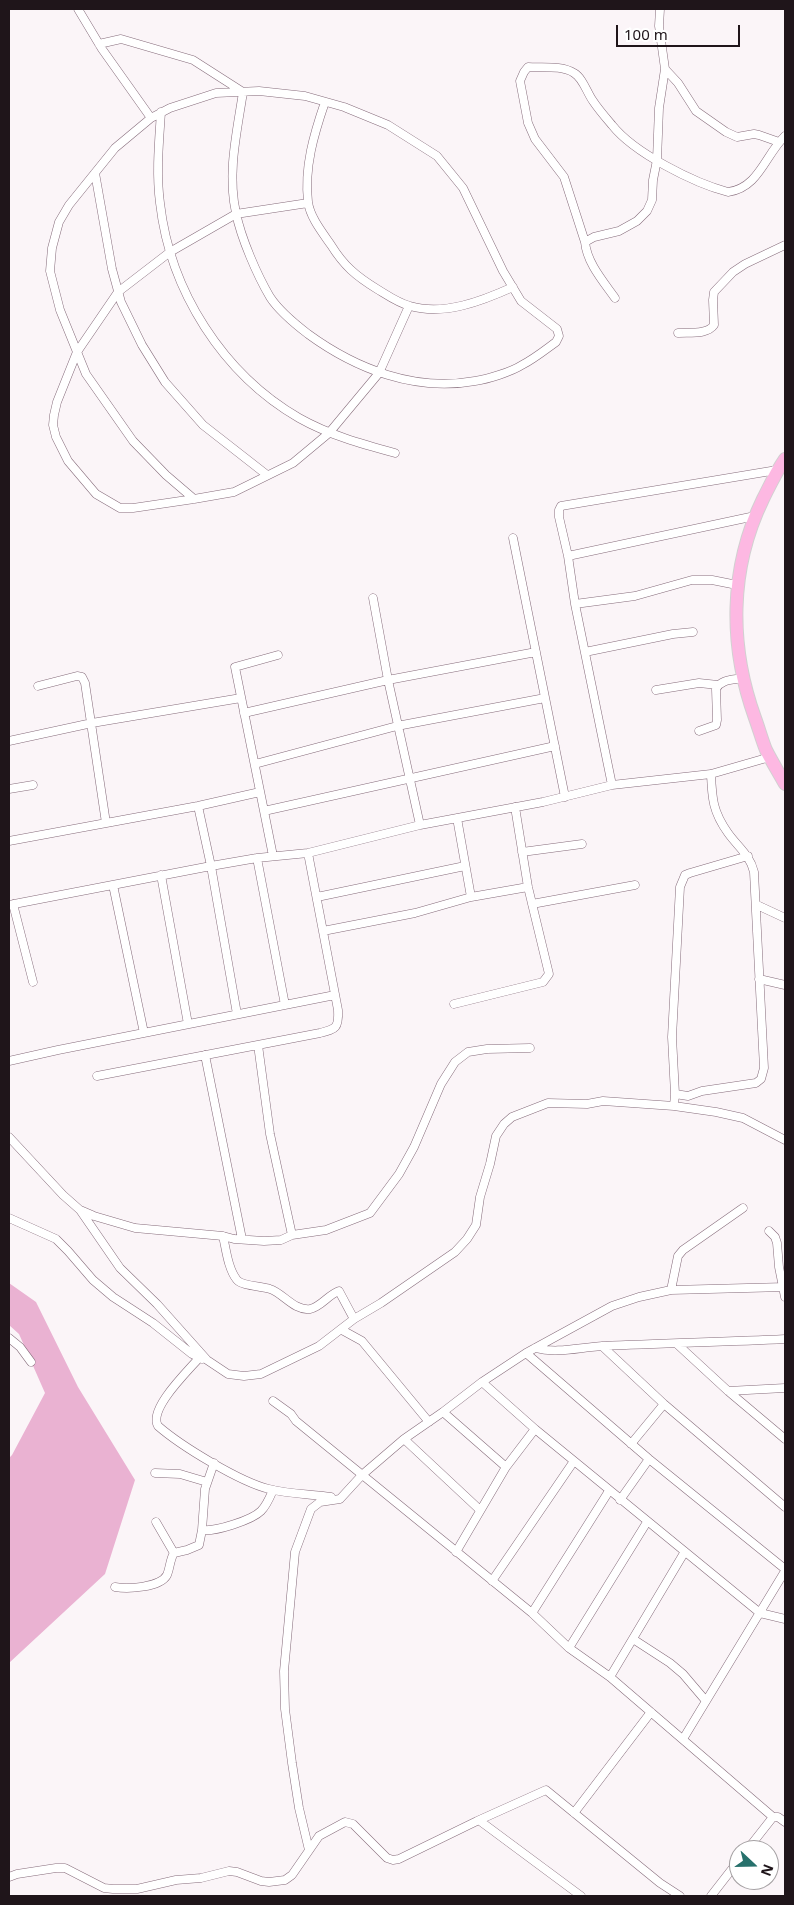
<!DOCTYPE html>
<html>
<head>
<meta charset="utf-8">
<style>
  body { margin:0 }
  #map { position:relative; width:794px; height:1905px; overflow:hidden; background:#fbf5f8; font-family:"Noto Sans",sans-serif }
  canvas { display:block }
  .frame { position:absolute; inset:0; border:10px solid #1f151a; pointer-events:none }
  .north { position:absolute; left:729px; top:1840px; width:50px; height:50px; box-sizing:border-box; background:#fff; border:1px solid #a5a1a3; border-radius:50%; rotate:111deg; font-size:14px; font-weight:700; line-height:20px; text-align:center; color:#1f151a }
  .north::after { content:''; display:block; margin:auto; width:18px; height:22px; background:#27716c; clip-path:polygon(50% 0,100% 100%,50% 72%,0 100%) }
  .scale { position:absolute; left:616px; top:25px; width:124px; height:22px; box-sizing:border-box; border:2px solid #1f151a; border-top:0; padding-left:6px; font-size:15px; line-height:18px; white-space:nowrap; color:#1f151a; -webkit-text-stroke:4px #fff; paint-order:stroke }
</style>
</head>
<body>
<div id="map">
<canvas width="794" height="1905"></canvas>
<div class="frame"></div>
<div class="north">N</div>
<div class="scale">100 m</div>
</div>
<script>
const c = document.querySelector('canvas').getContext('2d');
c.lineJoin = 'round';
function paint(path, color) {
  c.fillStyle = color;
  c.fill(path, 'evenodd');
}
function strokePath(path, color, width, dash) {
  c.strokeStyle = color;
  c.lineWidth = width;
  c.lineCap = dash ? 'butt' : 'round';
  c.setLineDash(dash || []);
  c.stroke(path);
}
const green = new Path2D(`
  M9,1283L36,1302L78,1387L135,1480L105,1574L9,1663V1458L12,1455L45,1393L19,1334L9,1325Z`);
const minor = new Path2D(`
  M78,9L102,49L151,118
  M660,9L659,26L665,69
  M99,44L121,39L193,60L243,92C237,132 227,173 236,213C241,238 257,275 270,297C279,311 295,324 308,334C356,369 415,392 475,381C488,379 511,372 522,365C534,359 545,350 556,342L559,336L557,329L521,301L503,271L463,188L437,156L388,125L344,107L305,96L259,91L216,93L170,108L151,118L115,148L69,205L59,222L52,248L50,271L60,310L86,374L133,441L166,475L194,499
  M325,102C314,134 304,167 308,202C310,217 322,232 331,245C344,266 356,276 377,289C387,295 398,303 410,306C444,316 482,301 513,287
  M161,112C159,142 156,173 160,203C170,291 223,374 299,418C329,435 362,444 395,453
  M95,173L112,269L121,302L142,345L165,382L203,425L267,475
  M308,203L236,214L170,252L118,292L77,352L57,402L54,415L53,425L56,437L68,461L96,494L120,508H133L194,499L234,492L293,463L329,433L379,373L409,306
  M585,242L564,177L535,139L528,123L520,81L524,72L528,67C542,68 562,65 574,73C583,78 587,93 593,101C599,110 606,118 612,125C634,153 694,183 728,192C759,188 765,155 785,136
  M615,298C603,281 587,263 585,242L594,237L619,231L637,221L647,211L652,200L653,180L657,160L659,108L665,69L678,83L696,111L726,132L737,137L754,134L759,135L779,142
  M678,333C689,332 707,335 714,325L713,300L714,292L733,272L745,264L785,245
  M513,538L565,797
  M568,556L755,516
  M373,598L388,680L420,825
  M575,604L635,596L692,580H712L737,585
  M585,652L673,634L693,632
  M38,686L77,676L82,677L85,683L106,823
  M656,690L699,683L718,685
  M244,713L388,680L536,652
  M699,731L716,725L717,720L716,689C721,679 733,680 743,678
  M9,741L92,723L241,698
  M255,764L397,726L545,698
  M612,785L575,604L568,556L559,517V510L561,506L777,470
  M9,789L33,785
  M198,806L211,866L237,1014
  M264,811L235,667L278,655
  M457,818L471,897
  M9,841L198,806L260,792
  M522,852L582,844
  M273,856L264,811L555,746
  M257,858L285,1005
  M161,875L188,1024
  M113,885L144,1033
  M317,897L465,866
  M13,904L33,982
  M532,904L635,885
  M9,905L211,866L257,858L308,853L420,825L543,802L612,785L711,774L770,757
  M757,905L785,918
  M323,931L415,913L471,897L528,887
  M759,979L785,985
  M454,1004L543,982L549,974L528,887L515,807
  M258,1045L270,1134L292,1235
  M205,1055L242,1239
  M9,1061L58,1050L335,995
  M97,1076L320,1033C336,1029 339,1028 338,1010L308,853
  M675,1094L688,1096L702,1091L756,1083L761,1079L764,1068L754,872C750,855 738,847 728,833C713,812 712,799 711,774
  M674,1106L675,1094L672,1037L680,887L685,875L690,873L748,856
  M9,1137L63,1195L80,1210L94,1216L135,1228L223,1236L234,1239L264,1241L281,1240L292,1235L326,1230L370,1213L399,1174L414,1147L441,1084L455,1062L468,1052L487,1049L530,1048
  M80,1210L120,1268L157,1304L207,1360L228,1374L244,1376L261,1374L319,1346L354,1319L381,1303L455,1252L467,1239L476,1225L480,1197L490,1164L496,1136L504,1124L512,1117L548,1103L587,1104L603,1101L674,1106L716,1112L743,1118L785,1140
  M9,1218L56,1239L68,1251L93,1280L113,1297L153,1323L192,1354L202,1359
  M769,1231L775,1237L777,1243L779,1267L785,1297
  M223,1236C226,1249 228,1269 237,1280C242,1286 261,1286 270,1289C283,1293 294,1311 310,1309C321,1307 329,1294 339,1291L354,1319
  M671,1290L678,1256L683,1250L743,1208
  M342,1330L362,1341L429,1422
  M9,1338L20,1347L31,1362
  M677,1344L728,1391L785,1439
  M602,1346L664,1404L785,1507
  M535,1348C558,1354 580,1347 604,1346C664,1343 725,1342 785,1339
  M526,1353L649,1459L785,1569
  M199,1358C188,1371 148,1409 158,1426C181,1446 240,1482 269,1489C289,1494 310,1494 331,1497
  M482,1382L535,1429L760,1613L785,1619
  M728,1391L785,1388
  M273,1401L291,1414L296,1421L532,1613L569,1648L610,1677L773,1817H778L785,1822
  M443,1412L506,1467
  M404,1439L480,1510
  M631,1444L664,1404
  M155,1473L180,1474L207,1482
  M620,1500L649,1459
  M156,1522L174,1553
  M202,1530C215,1532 252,1520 261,1511C267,1505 270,1497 273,1490
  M456,1552L506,1467L535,1429
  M492,1581L574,1461
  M115,1587C127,1589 160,1588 167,1575C170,1568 170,1559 174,1553L187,1550L199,1545L202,1530L205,1489L214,1463
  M532,1613L609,1491
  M633,1639L670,1663L683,1674L706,1701
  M569,1648L647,1522
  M610,1677L684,1553
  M683,1739L785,1571
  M574,1813L651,1712
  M480,1821L581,1896
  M309,1850L299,1808L292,1763L285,1709L284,1671L295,1552L311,1509L320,1502L340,1499L362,1475L404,1439L443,1412L482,1382L526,1353L612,1306L639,1297L671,1290L785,1287
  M747,1850L773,1817
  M9,1877L17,1874L56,1868H65L104,1888L113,1889H137L176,1880L201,1878L229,1871L237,1872L261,1881L269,1882L285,1880L292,1875L319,1836L345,1822L353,1824L387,1858L393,1860L399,1859L477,1821L546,1790L660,1883L680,1896
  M711,1896L739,1860`);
const primary = new Path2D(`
  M785,459C776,472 770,485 763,499C729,569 729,646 755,718C759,729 762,740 766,750C772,762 779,773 785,784`);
paint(green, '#eab2d2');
strokePath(minor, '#866c7b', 9);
strokePath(primary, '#d2d0d1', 14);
strokePath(minor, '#fff', 8);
strokePath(primary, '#fdb8e2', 12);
</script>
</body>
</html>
